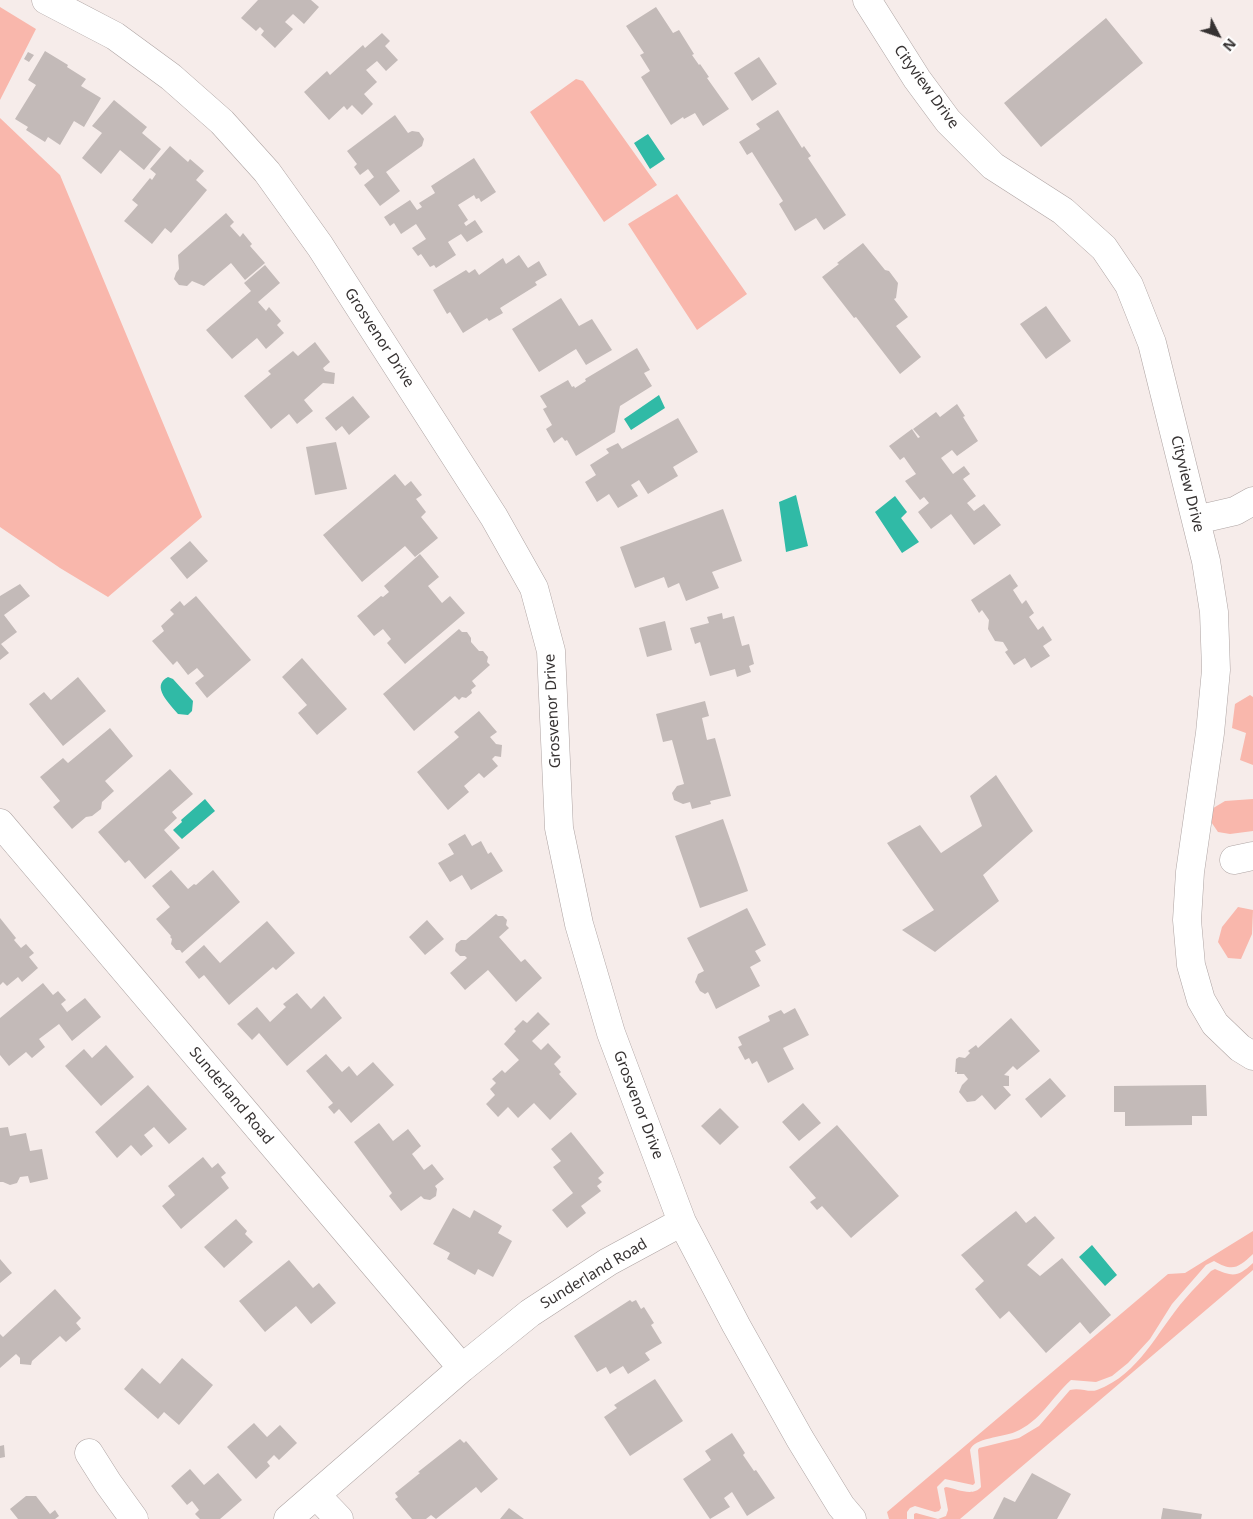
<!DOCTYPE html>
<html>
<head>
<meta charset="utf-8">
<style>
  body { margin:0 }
  #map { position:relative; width:1253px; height:1519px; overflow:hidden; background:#f6ecea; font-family:"Noto Sans",sans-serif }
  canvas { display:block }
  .north { position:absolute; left:1193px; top:10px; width:50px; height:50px; -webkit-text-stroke:4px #fff; paint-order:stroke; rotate:131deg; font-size:14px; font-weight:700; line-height:20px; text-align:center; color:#363232 }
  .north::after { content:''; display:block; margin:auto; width:18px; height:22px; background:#363232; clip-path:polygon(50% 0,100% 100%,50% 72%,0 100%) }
</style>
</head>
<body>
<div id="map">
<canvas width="1253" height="1519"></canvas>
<div class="north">N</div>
</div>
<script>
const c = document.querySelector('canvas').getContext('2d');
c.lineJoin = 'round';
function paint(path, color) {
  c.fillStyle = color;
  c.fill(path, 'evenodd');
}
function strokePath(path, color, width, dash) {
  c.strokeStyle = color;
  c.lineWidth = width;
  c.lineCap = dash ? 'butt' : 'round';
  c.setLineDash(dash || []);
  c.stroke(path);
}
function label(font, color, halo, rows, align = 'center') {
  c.font = font + ' "Noto Sans",sans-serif';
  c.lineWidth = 4;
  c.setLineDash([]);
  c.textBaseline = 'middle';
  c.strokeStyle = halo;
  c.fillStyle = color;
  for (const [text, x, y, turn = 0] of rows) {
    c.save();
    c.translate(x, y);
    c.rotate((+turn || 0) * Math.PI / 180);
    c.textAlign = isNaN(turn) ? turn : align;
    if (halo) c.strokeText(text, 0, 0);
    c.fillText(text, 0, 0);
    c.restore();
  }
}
const green = new Path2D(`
  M0,7L36,29L0,100Z
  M576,79L583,81L657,185L604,222L530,112Z
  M0,118L60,175L202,517L108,597L60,568L0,527Z
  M677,194L747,294L697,330L628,224Z
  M1250,695L1253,697V765L1240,760L1246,733L1232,728L1235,704Z
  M1253,799V831L1230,834L1218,832L1205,813L1225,801Z
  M1238,907L1253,910L1252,934L1241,959L1228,958L1218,942L1222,927Z
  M1253,1231V1254C1238,1268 1233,1272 1214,1261L1206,1265L1172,1304L1150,1339L1128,1363L1112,1376L1096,1382L1071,1380C1052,1397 1040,1422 1015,1432C1003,1437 974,1438 970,1450L975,1483L973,1485L945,1479L937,1487L941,1508L939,1511L935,1512L915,1506L910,1508L907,1512V1519H889L887,1512L1168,1274L1185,1273Z
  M1253,1263V1270L960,1519H914V1514L916,1513L938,1519L946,1516L948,1510L944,1488L946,1487C957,1489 973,1497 981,1487L978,1450L979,1448L1019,1438L1039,1426L1070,1390C1080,1387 1089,1393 1097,1390C1140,1374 1157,1331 1185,1299C1193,1289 1203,1280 1211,1271L1215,1269C1233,1277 1238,1277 1253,1263Z`);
const water = new Path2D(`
  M648,134L665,159L650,169L634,143Z
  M659,395L665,408L631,430L624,419Z
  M796,495L808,546L786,552L779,502Z
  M895,496L907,512L901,518L919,542L902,553L875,512Z
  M168,677L173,679L193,701L192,711L188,715L178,714C170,704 150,686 168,677Z
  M205,799L215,811L182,839L173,830L182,822L181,820Z
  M1092,1245L1117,1275L1105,1286L1079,1257Z`);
const building = new Path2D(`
  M258,0H311L319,7L304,24L293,14L285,22L293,29L275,48L261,35L264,31L260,27L256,31L241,18Z
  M656,7L673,33L679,30L694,54L692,55L699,65L700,64L709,77L707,78L729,109L703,126L695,113L684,119L683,117L671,125L641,77L650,71L640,55L644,53L626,26Z
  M1106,18L1143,63L1041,147L1004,103Z
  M382,33L390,41L385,46L398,60L386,71L377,61L366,70L377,82L364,94L373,104L362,115L352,105L347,110L344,106L329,120L304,92L327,71L330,75L363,45L365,48Z
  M45,51L68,65L67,67L86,79L81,86L101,98L84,127L74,121L60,145L48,137L45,142L26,130L28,127L15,119L36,85L28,80Z
  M28,52L34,55L29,62L24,59Z
  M759,57L777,84L752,101L734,73Z
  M114,100L147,127L142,133L161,149L144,170L120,150L101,174L82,158L102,133L92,126Z
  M778,110L802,148L804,146L811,156L808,158L846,215L824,230L816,218L795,231L779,204L783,201L752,152L747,155L739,142L760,129L756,124Z
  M395,115L408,133L412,131L419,132L424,139L422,146L386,172L400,191L380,206L364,185L374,177L368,169L360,175L354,167L357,164L347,151Z
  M170,146L188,162L190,159L204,171L196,180L207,190L171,233L165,228L152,244L124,221L138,205L132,200L150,178L152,180L156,174L150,169Z
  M474,158L496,192L481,202L479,198L476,199L474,195L458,205L468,220L464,223L466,226L475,220L483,232L467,242L461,234L448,242L456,255L436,268L434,265L430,267L421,254L418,256L412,248L426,239L416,224L401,234L394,223L390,226L384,217L410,200L417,210L422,207L419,203L435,193L431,186Z
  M226,213L234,222L230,226L240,237L243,233L252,244L250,246L265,263L245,280L231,263L204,286L192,281L187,286L179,285L174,279L176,273L179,269L178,255Z
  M863,243L885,270L889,271L898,283L896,298L894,299L908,317L896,326L921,357L900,374L856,317L854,318L822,277L839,264L837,263Z
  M519,255L528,268L539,261L547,275L535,282L537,285L500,308L503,313L489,321L487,318L463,333L450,312L447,314L433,290L466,270L469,273L475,269L479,275L503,258L506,264Z
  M265,265L280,283L258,302L266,311L269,307L281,321L277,325L284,333L266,349L257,338L232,359L206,330L251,291L244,283Z
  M561,298L579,326L592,319L612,350L586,365L576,349L539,372L512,329Z
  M1046,306L1071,341L1046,359L1020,324Z
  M315,342L330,362L323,368L325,371L335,373L334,384L323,383L304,400L313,411L297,424L289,414L271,429L244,396L271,374L268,371L293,351L298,356Z
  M637,348L650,370L644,373L652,386L620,406L615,432L576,456L567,440L565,441L562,437L554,443L546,429L552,425L543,409L547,407L540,396L568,380L572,387L574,386L575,388L586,381L585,379Z
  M353,396L370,417L349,435L342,426L336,431L325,418Z
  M957,404L965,416L963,417L978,441L957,456L952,450L941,458L953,474L964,466L970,474L963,479L976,496L967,503L974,511L984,504L1001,525L974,545L951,514L931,529L918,512L929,503L924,497L920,500L905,481L916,474L904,457L900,460L889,446L912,429L918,438L920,437L913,429L936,412L940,417Z
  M678,418L698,452L673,467L678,476L648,494L639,480L631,485L638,496L618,508L609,494L597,502L585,482L596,475L590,465L609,453L606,449L618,443L622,449Z
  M336,442L347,489L315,495L306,447Z
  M395,474L405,486L411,481L422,495L416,499L426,512L421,517L438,538L415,557L405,546L362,582L323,535Z
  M723,509L742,561L712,572L719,588L686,601L679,583L668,588L664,577L635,588L620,547Z
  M190,541L208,561L187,579L170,558Z
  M420,554L439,577L428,586L442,603L450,596L465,613L405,664L387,643L391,639L383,629L374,636L357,616L381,596L383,597L389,592L384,586Z
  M1010,574L1018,586L1013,590L1022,604L1026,600L1034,613L1029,617L1038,630L1043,626L1052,640L1043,646L1050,656L1031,668L1025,658L1014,665L1005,652L1008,650L1003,642L995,641L988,629L989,620L982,610L979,613L971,600Z
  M20,584L30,596L4,615L17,632L1,644L9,653L0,660V596Z
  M196,596L251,660L207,698L195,683L204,676L197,668L188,675L177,661L173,665L152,641L164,631L161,626L174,614L170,610L180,601L184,606Z
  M722,613L723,619L734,616L742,646L749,644L754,664L749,666L751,672L737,677L735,669L710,676L700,642L695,644L690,628L709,623L707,617Z
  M665,621L672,650L647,657L639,628Z
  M459,629L462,632H467L471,638V642L479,651H483L488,657L487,662L490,665L472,681L476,686L471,690L472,693L466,698L462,697L459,700L455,696L414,731L383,694Z
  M302,658L347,709L317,735L298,713L307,705L282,677Z
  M78,677L106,711L63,746L29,704L44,692L51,700Z
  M705,701L709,716L702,718L707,740L715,738L731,796L710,801L711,804L692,809L690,802L683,804L674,800L672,793L677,786L684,784L672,740L663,742L656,714Z
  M479,711L497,732L490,737L496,744L502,745L501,757L495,756L492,759L498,766L484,778L479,773L464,786L469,792L448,810L417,772L459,737L454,732Z
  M110,728L133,756L105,781L114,791L102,802L101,809L92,816L86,817L72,829L53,807L60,801L40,777L63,758L68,763Z
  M170,769L193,794L172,812L177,818L164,830L180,848L145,879L129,860L125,863L98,832Z
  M996,775L1033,831L983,875L999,901L935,952L902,930L934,910L887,843L920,825L941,853L982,826L970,796Z
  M723,819L748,891L700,908L675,836Z
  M465,834L472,846L481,841L488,854L491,852L503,871L471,890L462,875L450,882L438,863L454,854L448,844Z
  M171,870L188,889L194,884L196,885L213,870L240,902L182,953L180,950H176L171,944L172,939L170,937L171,936L156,919L170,907L152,886Z
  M747,908L766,945L755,951L761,961L750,967L760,986L716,1009L708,992L705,994L700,991L695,982L698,974L704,971L687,938Z
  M496,914L498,916H503L507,920L506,925L509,928L499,937L521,962L525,959L542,978L516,1002L488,970L465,990L450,973L467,958L465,956H460L455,951L456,944L461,940H466Z
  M0,918L16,938L14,940L21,948L26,944L34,953L29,957L38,968L22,982L18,977L7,986L3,982L0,985Z
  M427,920L444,939L425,955L409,937Z
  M267,921L295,953L276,970L273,967L229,1005L204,975L199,979L185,962L204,945L220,963Z
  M43,983L53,995L58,991L66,1000L61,1004L67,1012L85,998L101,1017L72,1041L59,1024L39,1039L45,1047L32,1058L26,1052L9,1066L0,1055V1018Z
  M297,993L311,1009L324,996L342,1018L287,1066L259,1033L252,1040L237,1024L257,1007L270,1022L286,1007L283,1004Z
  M795,1008L809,1035L783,1048L794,1069L768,1083L757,1061L752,1064L749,1058L745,1060L738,1047L742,1045L738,1037L770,1021L768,1016L781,1010L784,1014Z
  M538,1012L550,1024L532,1041L541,1050L548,1043L561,1057L554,1064L561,1072L559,1074L577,1094L550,1120L534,1103L518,1118L508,1107L498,1117L486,1104L495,1095L490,1089L496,1083L492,1079L502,1070L505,1073L519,1060L504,1044L516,1031L514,1029L523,1020L527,1023Z
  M1011,1018L1040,1051L1017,1070L1013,1066L1004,1075L1009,1076V1086H1003L1011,1095L995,1110L982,1095L975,1101L967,1102L959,1092L962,1085L968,1079L964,1074H957V1072H955L956,1059L959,1057L965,1058L970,1053L968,1051L976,1045L978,1048Z
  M106,1045L134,1077L101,1106L65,1066L84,1049L92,1058Z
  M326,1054L342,1072L349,1066L357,1076L373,1062L394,1085L351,1123L339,1109L334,1114L328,1107L333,1103L306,1071Z
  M1050,1078L1066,1096L1041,1118L1025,1099Z
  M148,1085L187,1129L169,1144L154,1127L144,1135L153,1146L141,1156L131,1145L117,1158L95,1132Z
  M1206,1085L1207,1116H1192V1125L1125,1126V1112H1114V1086Z
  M803,1103L821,1123L799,1141L782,1122Z
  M720,1108L739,1127L720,1145L701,1126Z
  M379,1123L393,1141L408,1129L421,1146L412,1154L424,1170L432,1164L444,1179L435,1186L437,1189L436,1196L430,1200L424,1199L421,1196L401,1211L389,1196L392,1193L354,1142Z
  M837,1125L899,1196L851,1238L822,1206L817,1210L810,1202L816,1198L789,1167Z
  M8,1127L10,1136L26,1133L30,1151L42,1149L48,1179L30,1183L28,1176L20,1177L17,1183L10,1185L3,1182H0V1128Z
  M571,1132L604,1173L598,1178L602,1182L597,1186L601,1191L581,1206L586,1213L567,1228L552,1210L573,1193L553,1167L561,1161L551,1149Z
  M203,1157L212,1168L218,1163L226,1173L221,1177L229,1188L181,1229L162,1206L175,1195L168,1186Z
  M453,1208L470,1218L474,1210L502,1226L498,1233L512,1241L493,1277L478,1269L475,1275L447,1259L450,1253L433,1244Z
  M1016,1211L1026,1223L1035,1216L1055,1238L1027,1265L1040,1276L1062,1258L1111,1315L1090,1334L1080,1322L1046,1353L1009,1311L1000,1319L975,1289L984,1281L961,1255Z
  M236,1219L247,1231L245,1234L253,1242L224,1268L204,1247Z
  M0,1259L12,1273L0,1283Z
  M289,1260L313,1288L319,1283L336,1303L311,1324L296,1306L265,1332L239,1301Z
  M55,1289L81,1318L76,1323L81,1329L66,1342L60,1336L32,1361L31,1365L20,1364V1358L16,1354L0,1368V1334L3,1337Z
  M630,1300L632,1302L636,1300L641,1309L644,1307L654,1323L651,1325L662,1343L645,1353L650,1360L628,1374L623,1366L610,1374L606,1367L597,1372L574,1336Z
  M182,1358L213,1385L179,1425L164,1412L158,1419L124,1389L142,1368L160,1384Z
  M655,1379L683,1421L630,1456L604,1417L617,1408L614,1405Z
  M254,1423L267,1437L280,1425L297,1443L279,1460L274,1455L267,1462L270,1466L256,1479L227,1447Z
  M732,1433L745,1453L743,1455L754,1471L756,1470L775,1498L747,1516L732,1492L724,1498L730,1507L710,1519L683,1479L711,1460L705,1451Z
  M460,1439L464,1443L466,1441L498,1479L481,1493L476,1487L436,1519L431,1515L426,1519H412L395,1499L398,1497L395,1493L420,1473L418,1472Z
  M4,1445L5,1457L0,1458V1446Z
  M190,1469L204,1485L218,1473L242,1500L220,1519H200L195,1514L199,1510L192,1501L187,1505L171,1486Z
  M1032,1473L1071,1494L1057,1519H993L1004,1497L1015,1502Z
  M26,1496H36L50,1514L55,1510L59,1516L55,1519H18L10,1509Z
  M509,1508L524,1519H500Z
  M1163,1508L1202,1514L1201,1519H1161Z`);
const minor = new Path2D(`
  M46,0L115,36L171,77L222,122L267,172L320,246L494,517L534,588L551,651L559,828L579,924L611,1033L682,1222L736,1325L800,1439L841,1506L852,1519
  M867,0L917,79L948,121L993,166L1063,211L1104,248L1129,285L1152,343L1206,561L1214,612L1216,670L1210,733L1190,872L1187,920L1191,965L1201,1000L1215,1024L1240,1048L1253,1056
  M1196,520L1235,511L1253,501
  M0,823L462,1368L288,1519
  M1234,860L1253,856
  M462,1368L530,1313L608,1262L682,1222
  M89,1453L108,1483L134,1519
  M316,1495L339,1519`);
const streetNames = [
  ["Cityview Drive",926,87,54],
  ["Grosvenor Drive",379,338,57],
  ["Cityview Drive",1187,484,76],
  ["Grosvenor Drive",553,711,-93],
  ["Sunderland Road",231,1096,50],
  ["Grosvenor Drive",638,1105,69],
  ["Sunderland Road",594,1274,-31]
];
paint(green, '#f9b7ac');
paint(water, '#30baa6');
paint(building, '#c3bab8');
strokePath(minor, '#aea4a3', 29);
strokePath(minor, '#fff', 28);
label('15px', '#363232', '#fff', streetNames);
</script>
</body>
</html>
